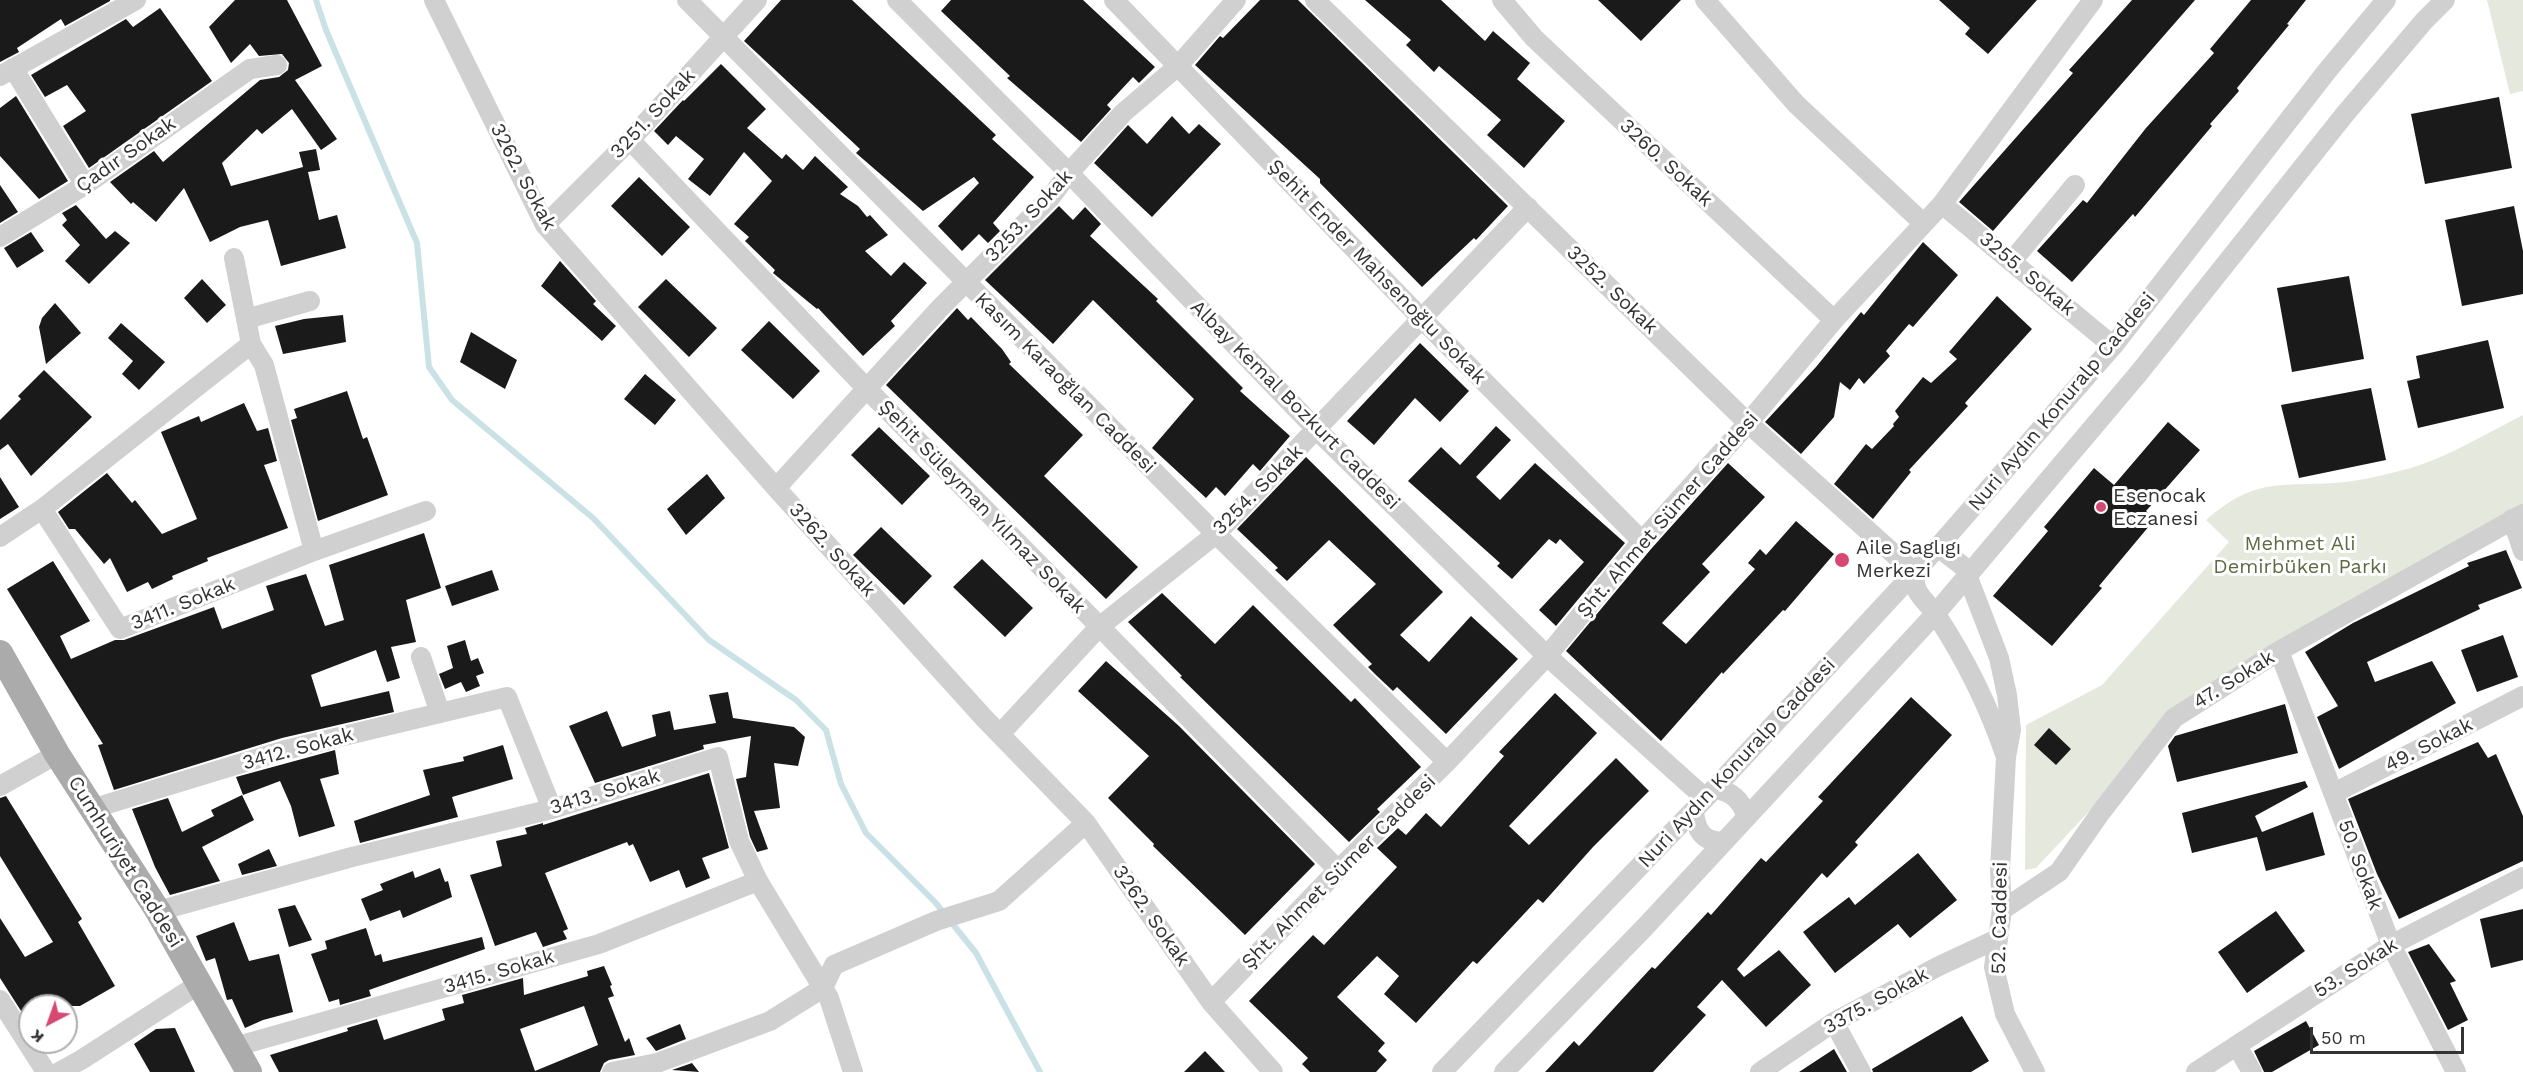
<!DOCTYPE html>
<html>
<head>
<meta charset="utf-8">
<style>
  body { margin:0 }
  #map { position:relative; width:2523px; height:1072px; overflow:hidden; background:#fff; font-family:"Work Sans",sans-serif }
  canvas { display:block }
  .north { position:absolute; left:18px; top:994px; width:60px; height:60px; box-sizing:border-box; background:#fff; border:2px solid #adadad; border-radius:50%; rotate:221deg; font-size:16px; font-weight:700; line-height:24px; text-align:center; color:#333 }
  .north::after { content:''; display:block; margin:auto; width:21px; height:27px; background:#d64973; clip-path:polygon(50% 0,100% 100%,50% 72%,0 100%) }
  .scale { position:absolute; left:2310px; top:1027px; width:154px; height:27px; box-sizing:border-box; border:3px solid #333; border-top:0; padding-left:8px; font-size:18px; line-height:21px; white-space:nowrap; color:#333; -webkit-text-stroke:4px #fff; paint-order:stroke }
</style>
</head>
<body>
<div id="map">
<canvas width="2523" height="1072"></canvas>
<div class="north">K</div>
<div class="scale">50 m</div>
</div>
<script>
const c = document.querySelector('canvas').getContext('2d');
c.lineJoin = 'round';
function paint(path, color) {
  c.fillStyle = color;
  c.fill(path, 'evenodd');
}
function strokePath(path, color, width, dash) {
  c.strokeStyle = color;
  c.lineWidth = width;
  c.lineCap = dash ? 'butt' : 'round';
  c.setLineDash(dash || []);
  c.stroke(path);
}
function label(font, color, halo, rows, align = 'center') {
  c.font = font + ' "Work Sans",sans-serif';
  c.lineWidth = 6;
  c.setLineDash([]);
  c.textBaseline = 'middle';
  c.strokeStyle = halo;
  c.fillStyle = color;
  for (const [text, x, y, turn = 0] of rows) {
    c.save();
    c.translate(x, y);
    c.rotate((+turn || 0) * Math.PI / 180);
    c.textAlign = isNaN(turn) ? turn : align;
    if (halo) c.strokeText(text, 0, 0);
    c.fillText(text, 0, 0);
    c.restore();
  }
}
const green = new Path2D(`
  M2487,0H2523V91L2510,94Z
  M2523,415V506L2168,727L2036,868L2025,870L2026,725L2102,685L2229,542L2206,520C2254,479 2275,486 2334,483C2356,482 2389,474 2411,468C2450,456 2487,433 2523,415Z`);
const stream = new Path2D(`
  M316,0L326,30L417,243L429,367L452,400L593,518L709,640L796,700L826,730L841,784L866,833L935,902L976,953L1040,1072`);
const building = new Path2D(`
  M0,0H110V1L65,26L61,19L17,48L19,52L0,62Z
  M235,0H287L322,66L295,80L337,139L321,150L292,109L262,134L257,129L222,163L231,186L303,167L299,152L316,149L320,170L308,172L319,220L337,215L346,248L281,266L268,220L240,227L210,242L184,188L156,222L133,202L131,204L110,182L154,151L163,162L260,80L279,77L288,70L289,63L282,54L259,56L250,44L231,63L209,27Z
  M781,0H852L996,135L992,139L1034,177L993,223L1000,231L988,243L979,234L962,251L938,226L979,183L974,177L923,211L856,153L860,149L744,41Z
  M951,0H1083L1155,67L1139,83L1133,77L1107,105L1111,109L1081,142L1007,78L1010,76L941,11Z
  M1260,0H1298L1508,206L1476,240L1474,238L1422,287L1320,183V179L1195,65L1220,36L1223,38Z
  M1365,0H1441L1485,41L1493,31L1530,63L1517,79L1565,121L1524,168L1487,135L1501,120L1439,66L1434,72L1406,45L1411,40Z
  M1598,0H1681L1641,41Z
  M1939,0H2037L1988,54L1965,34L1970,28Z
  M2132,0H2195L1993,231L1959,202L2073,73L2069,70Z
  M2251,0H2306L2287,24L2289,25L2237,88L2239,91L2210,124L2212,126L2135,217L2133,214L2072,282L2037,251L2083,200L2087,203L2146,128L2214,53L2210,49Z
  M160,8L212,81L89,168L63,126L86,111L67,85L45,97L31,75L126,19L133,27Z
  M721,64L766,109L747,128L782,159L786,154L803,170L815,156L848,187L840,194L858,206L867,217L870,215L888,235L865,251L891,276L904,262L927,283L891,321L895,326L863,356L818,308L817,309L773,273L775,270L745,241L749,237L734,224L772,181L744,152L710,196L688,179L704,159L676,136L668,145L654,131L683,100L684,101Z
  M16,96L68,181L39,199L0,156V108Z
  M2499,97L2512,168L2425,184L2411,114Z
  M1172,116L1189,134L1199,124L1221,144L1152,217L1094,163L1128,125L1147,144Z
  M639,177L690,227L662,256L611,206Z
  M0,185L18,212L0,223Z
  M76,205L106,239L115,231L130,243L89,284L65,261L80,245L62,225L67,220L62,213Z
  M1059,206L1073,220L1085,207L1101,224L1090,236L1158,299L1156,301L1243,388L1240,391L1290,436L1260,471L1253,464L1225,496L1216,487L1206,498L1152,448L1194,399L1093,300L1053,344L985,280Z
  M2514,206L2523,251V294L2462,306L2445,220Z
  M31,232L44,251L17,268L4,248Z
  M1923,242L1958,275L1913,327L1909,324L1886,351L1890,356L1864,384L1859,378L1850,390L1840,382L1834,417L1801,454L1765,422L1816,367L1861,312L1864,315Z
  M560,261L596,301L593,304L616,326L602,341L541,286Z
  M2349,276L2364,359L2292,372L2277,288Z
  M202,279L226,305L207,323L184,298Z
  M666,279L717,328L689,357L638,307Z
  M1997,296L2032,329L1965,403L1968,406L1909,470L1911,472L1873,519L1834,484L1866,444L1872,449L1894,426L1893,424L1899,417L1895,411L1923,377L1931,383L1957,359L1949,352Z
  M55,303L81,333L46,364L39,327L42,318Z
  M957,308L968,320L971,317L1002,349L1011,362L1009,364L1083,435L1044,476L1138,567L1106,599L886,385Z
  M343,315L346,342L283,354L275,326L304,319Z
  M769,321L820,371L793,399L741,350Z
  M121,323L165,362L139,390L122,374L133,361L108,338Z
  M471,332L517,360L505,389L460,362Z
  M2488,340L2504,408L2418,428L2407,381L2420,378L2416,356Z
  M1420,343L1469,391L1440,422L1415,398L1374,445L1347,421Z
  M44,370L92,417L31,476L8,444L0,450V420L21,399L18,396Z
  M645,374L676,400L655,425L624,399Z
  M2371,388L2386,460L2299,478L2281,405Z
  M347,391L363,439L367,437L388,495L318,521L291,420L297,418L294,409Z
  M244,403L257,431L268,428L277,461L264,465L288,528L207,558L208,561L172,576L173,579L152,589L148,582L127,592L110,558L104,564L75,529H69L58,512L107,473L132,503L135,500L162,534L197,519L161,432L199,416L201,422Z
  M2168,422L2200,450L2146,511L2155,519L2099,586L2102,588L2052,646L1993,596L2048,531L2044,527L2094,468L2114,485Z
  M1496,426L1511,440L1476,477L1500,500L1535,463L1625,543L1556,626L1539,610L1584,562L1560,539L1556,544L1549,539L1512,579L1497,566L1500,563L1408,481L1441,447L1460,465Z
  M879,427L930,476L902,505L851,455Z
  M1306,457L1443,592L1400,635L1429,662L1471,616L1518,659L1446,734L1397,687L1393,691L1377,676L1368,667L1372,664L1333,625L1376,584L1329,540L1287,581L1275,570L1278,568L1237,529Z
  M1728,463L1765,497L1702,564L1710,572L1662,623L1686,644L1755,569L1748,563L1760,549L1766,555L1796,521L1834,554L1785,611L1783,610L1723,674L1722,672L1661,741L1566,651L1651,549Z
  M707,474L725,498L686,535L667,509Z
  M0,477L19,507L0,519Z
  M881,527L932,576L904,605L853,555Z
  M424,533L441,588L406,600L416,642L391,647L400,678L387,682L376,650L311,675L321,707L389,691L394,712L282,738L114,790L98,745L103,744L7,589L53,561L90,621L60,636L71,659L115,640H124L214,607L222,629L274,610L266,586L306,574L325,626L344,620L329,565Z
  M2506,550L2522,588L2478,605L2480,609L2367,662L2375,682L2432,661L2456,703L2339,769L2317,717L2338,706L2305,652L2353,623L2469,566L2467,563Z
  M982,559L1033,608L1005,637L953,587Z
  M492,570L499,590L452,606L445,586Z
  M1162,593L1215,644L1253,605L1351,702L1355,698L1421,767L1377,809L1380,812L1349,842L1180,677L1182,676L1128,622Z
  M2503,635L2518,677L2477,692L2461,650Z
  M465,640L471,661L478,658L484,673L476,676L480,686L466,692L461,682L445,689L439,674L453,668L447,646Z
  M1106,661L1179,726L1315,864L1245,935L1153,846L1154,844L1108,798L1149,756L1078,691Z
  M728,692L733,718L794,727L805,737L798,766L774,763L780,808L754,811L768,849L757,852L750,837L736,779L746,777L751,736L703,745L704,749L595,783L569,726L607,711L622,747L656,736L652,715L670,711L674,730L716,723L709,695Z
  M1555,693L1597,733L1509,826L1529,845L1616,758L1649,791L1593,847L1543,903L1538,899L1477,964L1473,961L1416,1023L1384,994L1399,976L1377,956L1337,997L1385,1043L1378,1051L1387,1060L1376,1072H1310L1302,1064L1308,1058L1249,1001L1313,935L1324,945L1397,867L1377,848L1398,828L1406,835L1426,813L1441,827L1504,756L1499,752Z
  M1911,697L1952,735L1855,842L1858,845L1827,878L1822,873L1737,969L1744,977L1779,950L1811,985L1766,1027L1722,980L1697,1007L1706,1015L1653,1072H1545L1574,1041L1579,1046L1652,967L1655,969L1708,912L1711,915L1761,858L1766,862L1823,801L1818,797Z
  M2285,704L2298,753L2177,782L2168,746L2175,736Z
  M2049,728L2071,749L2056,765L2034,745Z
  M2478,742L2488,758L2496,754L2523,816V861L2399,919L2377,874L2348,799Z
  M503,745L513,779L452,797L458,817L360,843L354,821L430,795L423,770L464,761L463,757Z
  M335,750L339,774L320,779L335,826L299,837L291,806L280,781L243,795L236,777Z
  M709,773L729,848L702,858L710,878L686,888L679,870L650,882L633,844L629,846L627,842L545,873L568,929L563,931L567,939L543,947L536,932L495,946L470,875L502,866L496,841L527,834L525,828L543,823V825Z
  M2305,781L2308,787L2255,816L2262,832L2313,812L2325,855L2266,871L2257,837L2192,853L2182,813Z
  M242,795L254,820L202,847L220,881L170,895L155,867L132,809L168,798L182,832L214,816L211,810Z
  M6,796L82,919L78,922L115,986L80,1006H30V1025L0,978V918L25,957L53,942L0,856V798Z
  M269,849L277,866L242,875L238,864Z
  M1918,853L1957,900L1910,938L1898,924L1835,973L1803,932L1849,897L1855,905Z
  M440,868L445,882L448,881L452,897L403,918L400,910L370,921L361,899L383,890L380,884L413,871L415,878Z
  M295,905L312,940L289,947L278,909Z
  M2523,909V960L2491,968L2480,919Z
  M2276,911L2305,951L2247,993L2218,952Z
  M234,922L249,961L279,954L293,1012L263,1020L245,1028L232,999L227,1000L215,958L206,961L196,936Z
  M366,928L375,956L381,954L383,962L482,937L485,949L369,990L371,996L340,1005L339,999L329,1002L311,954L327,949L325,941Z
  M2429,944L2456,981L2450,983L2468,1020L2448,1030L2408,952Z
  M604,966L612,985L610,986L614,996L608,998L625,1042L629,1038L635,1055L609,1060L604,1063L600,1072H279L270,1055L348,1031L347,1028L377,1019L384,1040L445,1020L442,1009L464,1003L462,995L523,978L524,995L588,976L587,971ZM584,1006L598,1045L535,1071L520,1029Z
  M1962,1016L1989,1061L1971,1072H1873L1872,1069Z
  M2306,1021L2319,1045L2272,1072H2264L2254,1051Z
  M680,1024L686,1039L656,1051L646,1038Z
  M175,1028L195,1072H150L134,1044L156,1029Z
  M1834,1049L1847,1072H1799Z
  M1205,1051L1225,1072H1184Z
  M692,1063L699,1072L672,1070Z`);
const minor = new Path2D(`
  M434,0L545,225L776,488L984,718L1086,823L1211,1002L1273,1072
  M687,0L1216,534L1447,762
  M897,0L1069,173L1317,430L1547,656L1705,798
  M1114,0L1422,319L1642,541
  M1315,0L1748,423L1915,573C1912,595 1927,600 1937,616C1966,660 1989,707 2006,757
  M1502,0L1534,38L1834,320
  M1705,0L1796,104L1923,223
  M13,68L85,185
  M0,76L136,0
  M630,140L868,390L1338,870
  M1942,204L2113,346
  M545,225L630,140L757,0
  M0,237L85,185L250,69L277,65
  M234,258L251,344L264,365L314,551
  M2012,261L2075,185
  M246,319L310,301
  M776,488L941,307L1050,198L1069,173L1123,113L1178,66L1236,0
  M42,509L251,344
  M2512,519L2523,551
  M0,537L42,509L120,629L314,551L426,511
  M1938,547L1964,567L1999,658L2007,695L2011,730L2006,757L2000,870L2002,910L1994,967L2005,1014L2035,1072
  M2279,651L2391,945L2456,1072
  M421,657L440,713
  M1000,734L1099,627L1216,534L1528,207
  M0,786L57,754
  M1714,789C1732,791 1741,800 1747,817
  M2334,793L2523,696
  M91,809L285,750L507,697L552,809
  M1694,810C1695,829 1703,844 1725,841
  M2002,910L2059,872L2101,812L2174,718L2279,651L2523,514
  M158,911L352,857L552,809L718,757L739,841L758,881L829,998L853,1072
  M0,1000L46,1072
  M1211,1002L1338,870L1447,762L1547,656L1642,541L1748,423L1834,320L1942,204L2093,0
  M1834,1022L1861,1072
  M2237,1046L2252,1072
  M234,1047L599,944L758,881
  M59,1072L81,1060L199,984
  M612,1072L657,1063L770,1021L823,988L834,965L936,921L999,901L1086,823
  M1442,1072L1714,789L1938,547L2113,346L2327,71L2386,0
  M1504,1072L1645,927L1936,613L2138,374L2345,114L2424,21L2445,0
  M1760,1072L1834,1022L1939,966L1997,939
  M2196,1072L2391,945L2523,877`);
const major = new Path2D(`
  M0,653L57,754L158,911L249,1072`);
const markers = [
  [2101,507,6,"#d64973"],
  [1842,560,8,"#d64973"]
];
const streetNames = [
  ["3251. Sokak",653,114,-47],
  ["Çadır Sokak",126,155,-35],
  ["3260. Sokak",1666,163,43],
  ["3262. Sokak",523,177,62],
  ["3253. Sokak",1029,216,-47],
  ["Şehit Ender Mahsenoğlu Sokak",1377,272,46],
  ["3255. Sokak",2027,274,40],
  ["3252. Sokak",1612,290,44],
  ["Kasım Karaoğlan Caddesi",1065,383,45],
  ["Nuri Aydın Konuralp Caddesi",2062,402,-50],
  ["Albay Kemal Bozkurt Caddesi",1295,405,45],
  ["3254. Sokak",1258,490,-45],
  ["Şehit Süleyman Yılmaz Sokak",982,507,46],
  ["Şht. Ahmet Sümer Caddesi",1668,515,-49],
  ["3262. Sokak",832,550,48],
  ["3411. Sokak",183,604,-22],
  ["47. Sokak",2234,680,-32],
  ["49. Sokak",2429,745,-27],
  ["3412. Sokak",298,749,-15],
  ["Nuri Aydın Konuralp Caddesi",1737,763,-47],
  ["3413. Sokak",605,792,-17],
  ["Cumhuriyet Caddesi",125,862,58],
  ["50. Sokak",2360,865,70],
  ["Şht. Ahmet Sümer Caddesi",1339,872,-45],
  ["3262. Sokak",1151,916,55],
  ["52. Caddesi",2000,918,-89],
  ["53. Sokak",2356,968,-32],
  ["3415. Sokak",499,972,-16],
  ["3375. Sokak",1876,1001,-29]
];
const poiNames = [
  ["Esenocak",2113,496],
  ["Eczanesi",2113,519],
  ["Aile Saglıgı",1856,548],
  ["Merkezi",1856,571]
];
const parkNames = [
  ["Mehmet Ali",2300,544],
  ["Demirbüken Parkı",2300,567]
];
paint(green, '#e5e9dd');
strokePath(stream, '#cae1e5', 6);
paint(building, '#1a1a1a');
strokePath(minor, '#d0d0d0', 20);
strokePath(major, '#ababab', 26);
for (const [x, y, r, color] of markers) {
  const dot = new Path2D();
  dot.arc(x, y, r, 0, 2 * Math.PI);
  c.fillStyle = color;
  c.fill(dot);
  strokePath(dot, '#fff', 2);
}
label('20px', '#333', '#fff', streetNames);
label('20px', '#333', '#fff', poiNames, 'left');
label('20px', '#5f6b43', '#fff', parkNames);
</script>
</body>
</html>
